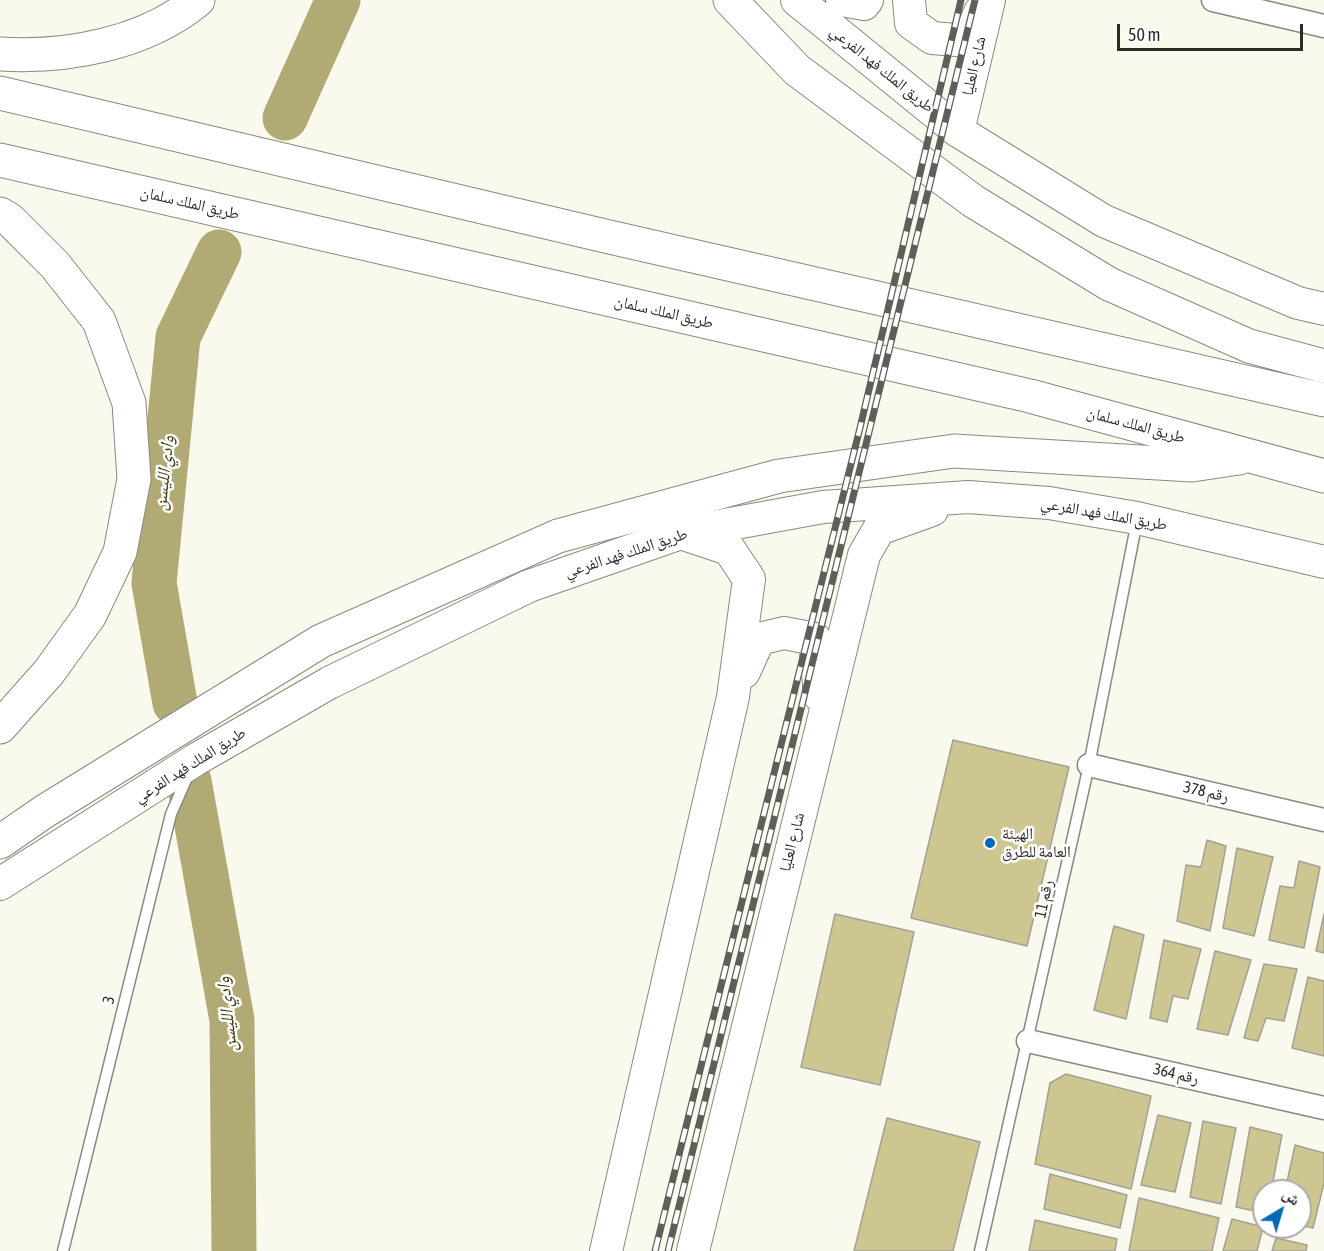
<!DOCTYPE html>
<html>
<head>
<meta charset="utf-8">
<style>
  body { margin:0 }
  #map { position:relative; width:1324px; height:1251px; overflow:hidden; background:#faf9ee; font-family:"Asap Condensed","Noto Naskh Arabic",sans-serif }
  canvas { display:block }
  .north { position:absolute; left:1252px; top:1179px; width:60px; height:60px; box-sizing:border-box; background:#fff; border:2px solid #abaaa9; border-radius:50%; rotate:38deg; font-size:16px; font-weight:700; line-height:24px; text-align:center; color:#2c2b28 }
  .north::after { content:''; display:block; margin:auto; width:21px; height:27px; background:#0068b4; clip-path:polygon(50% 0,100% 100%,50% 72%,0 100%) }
  .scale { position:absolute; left:1117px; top:24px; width:186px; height:27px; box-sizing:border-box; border:3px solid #2c2b28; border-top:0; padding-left:8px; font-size:18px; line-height:21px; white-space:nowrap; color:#2c2b28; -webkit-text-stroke:4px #fff; paint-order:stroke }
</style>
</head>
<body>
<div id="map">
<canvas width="1324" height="1251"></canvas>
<div class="north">ش</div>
<div class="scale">50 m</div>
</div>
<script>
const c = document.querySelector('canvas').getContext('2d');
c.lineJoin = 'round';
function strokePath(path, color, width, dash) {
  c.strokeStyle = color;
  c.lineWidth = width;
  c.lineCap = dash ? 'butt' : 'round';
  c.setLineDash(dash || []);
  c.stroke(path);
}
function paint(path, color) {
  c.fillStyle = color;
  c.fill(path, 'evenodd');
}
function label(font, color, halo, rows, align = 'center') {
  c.font = font + ' "Asap Condensed","Noto Naskh Arabic",sans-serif';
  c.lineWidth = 5;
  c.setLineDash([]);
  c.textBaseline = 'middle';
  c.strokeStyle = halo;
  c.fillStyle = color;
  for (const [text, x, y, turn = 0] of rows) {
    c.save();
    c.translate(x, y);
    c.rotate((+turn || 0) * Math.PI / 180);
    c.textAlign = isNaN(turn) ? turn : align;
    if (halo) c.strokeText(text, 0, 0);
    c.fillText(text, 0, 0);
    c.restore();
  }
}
const river = new Path2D(`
  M285,118L338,0
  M175,703L154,583L178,337L219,252
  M189,781L232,1020L234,1251`);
const building = new Path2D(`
  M953,740L1069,767L1027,946L911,918Z
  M1207,840L1226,846L1210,931L1177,921L1186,865L1201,867Z
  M1237,848L1273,857L1254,936L1223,928Z
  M1299,861L1320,867L1304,948L1269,940L1280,886L1294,888Z
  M835,914L914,932L880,1085L801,1067Z
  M1324,914V953L1316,951Z
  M1114,926L1144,935L1126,1019L1094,1010Z
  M1164,940L1201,949L1188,999L1173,996L1167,1022L1150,1018Z
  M1215,951L1251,960L1228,1035L1197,1029Z
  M1264,964L1297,969L1284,1021L1266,1018L1258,1041L1244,1038Z
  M1308,977L1324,981V1056L1292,1048Z
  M1066,1074L1151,1096L1131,1189L1035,1164L1050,1083Z
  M1158,1115L1191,1123L1175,1192L1141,1185Z
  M887,1118L980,1142L953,1251H854Z
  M1203,1121L1236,1128L1221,1204L1190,1197Z
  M1250,1127L1282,1135L1271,1191H1264V1213L1236,1207Z
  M1295,1145L1324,1153V1183L1313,1228L1300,1225V1191H1285Z
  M1050,1174L1127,1195L1120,1228L1044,1209Z
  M1139,1198L1219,1218L1212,1251H1129Z
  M1232,1219L1263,1227L1257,1251H1223Z
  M1035,1220L1117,1239L1115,1251H1029Z
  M1276,1238L1307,1245L1306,1251H1272Z`);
const service = new Path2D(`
  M63,1251L171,814L189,773
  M980,1251L1089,765L1137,521`);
const minor = new Path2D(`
  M1213,0L1324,26
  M1089,765L1324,820
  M1028,1041L1324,1108`);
const secondary = new Path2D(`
  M797,0L958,131L1104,221L1298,303L1324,309
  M842,0L864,4L867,0
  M909,0L911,23L932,38L968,41L980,12
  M958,131L989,0
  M744,672L759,639L784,633L815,639L820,696
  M0,884L195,760L329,683L529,586L681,533L823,507L968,497L1049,503L1137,518L1324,562
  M606,1251L733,697L749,579L729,549L684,534
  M693,1251L864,555L879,529L932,510`);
const trunk = new Path2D(`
  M730,0L797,70L973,201L1109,284L1249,346L1324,366
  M0,93L605,236L1324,400
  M0,160L1030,396L1324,476
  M0,842L45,811L321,641L558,536L779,476L954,451L1192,465L1239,458`);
const motorway = new Path2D(`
  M0,54C67,58 145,44 198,0
  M0,214L10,220L55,265L99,321L129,403L134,479L120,552L90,615L49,672L0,727`);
const rail = new Path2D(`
  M655,1251L859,432L961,0
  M668,1251L975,0`);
const markers = [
  [990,843,6,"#0068b4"]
];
const streetNames = [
  ["شارع العليا",974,66,-77],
  ["طريق الملك فهد الفرعي",882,69,39],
  ["طريق الملك سلمان",190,203,13],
  ["طريق الملك سلمان",664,312,13],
  ["طريق الملك سلمان",1136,425,15],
  ["طريق الملك فهد الفرعي",1104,514,10],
  ["طريق الملك فهد الفرعي",626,553,-18],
  ["طريق الملك فهد الفرعي",190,765,-32],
  ["رقم 378",1206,792,13],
  ["شارع العليا",792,842,-76],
  ["رقم 11",1044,899,-78],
  ["3",109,1000,-76],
  ["رقم 364",1176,1074,13]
];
const poiNames = [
  ["الهيئة",1002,834],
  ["العامة للطرق",1002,852]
];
const waterNames = [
  ["وادي الليسن",164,473,-84],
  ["وادي الليسن",227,1014,-96]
];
strokePath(river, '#b2aa75', 45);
paint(building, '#cec690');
strokePath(building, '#a2a198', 1.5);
strokePath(service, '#8a8980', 13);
strokePath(minor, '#8a8980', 25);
strokePath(secondary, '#8a8980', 34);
strokePath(trunk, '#8a8980', 35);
strokePath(motorway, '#8a8980', 35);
strokePath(service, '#fff', 10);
strokePath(minor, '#fff', 22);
strokePath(secondary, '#fff', 32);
strokePath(trunk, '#fff', 33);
strokePath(motorway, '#fff', 33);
strokePath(rail, '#5f5e59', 7);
strokePath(rail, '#fff', 4.5, [14]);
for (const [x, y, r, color] of markers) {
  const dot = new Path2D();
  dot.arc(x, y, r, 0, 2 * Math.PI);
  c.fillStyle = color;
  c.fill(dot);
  strokePath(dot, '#fff', 2);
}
label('16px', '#2c2b28', '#fff', streetNames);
label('16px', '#2c2b28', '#fff', poiNames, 'left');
label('italic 18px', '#3d360a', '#fff', waterNames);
</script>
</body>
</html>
